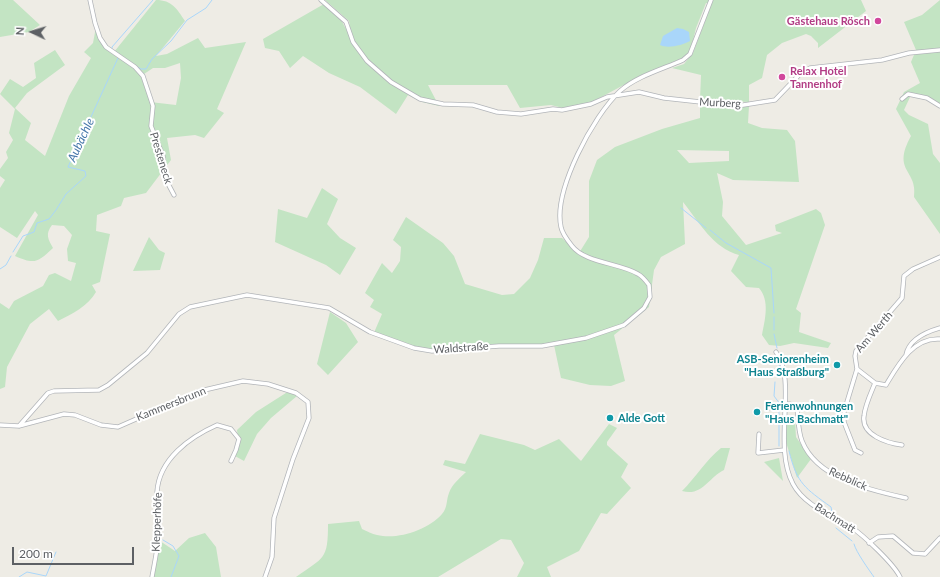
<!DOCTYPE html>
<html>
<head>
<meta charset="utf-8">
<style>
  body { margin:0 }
  #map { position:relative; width:940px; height:577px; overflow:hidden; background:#eeece5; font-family:Lato,sans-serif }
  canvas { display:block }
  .north { position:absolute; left:12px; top:12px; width:40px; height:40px; -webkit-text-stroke:3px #fff; paint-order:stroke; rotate:274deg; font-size:11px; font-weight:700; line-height:16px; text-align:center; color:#5d6064 }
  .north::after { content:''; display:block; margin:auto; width:14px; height:18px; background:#5d6064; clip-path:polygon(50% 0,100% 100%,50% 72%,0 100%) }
  .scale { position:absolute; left:12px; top:547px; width:122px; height:18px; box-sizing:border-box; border:2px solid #5d6064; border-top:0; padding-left:5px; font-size:12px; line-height:14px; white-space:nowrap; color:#5d6064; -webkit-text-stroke:3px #fff; paint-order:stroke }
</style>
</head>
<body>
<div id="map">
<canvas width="940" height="577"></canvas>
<div class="north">N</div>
<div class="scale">200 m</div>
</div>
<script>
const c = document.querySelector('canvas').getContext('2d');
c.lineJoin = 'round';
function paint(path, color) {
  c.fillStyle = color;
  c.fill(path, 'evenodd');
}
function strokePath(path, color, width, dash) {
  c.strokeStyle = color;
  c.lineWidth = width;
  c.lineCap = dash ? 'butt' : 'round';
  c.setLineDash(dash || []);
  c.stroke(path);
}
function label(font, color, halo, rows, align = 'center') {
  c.font = font + ' Lato,sans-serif';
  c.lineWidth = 4;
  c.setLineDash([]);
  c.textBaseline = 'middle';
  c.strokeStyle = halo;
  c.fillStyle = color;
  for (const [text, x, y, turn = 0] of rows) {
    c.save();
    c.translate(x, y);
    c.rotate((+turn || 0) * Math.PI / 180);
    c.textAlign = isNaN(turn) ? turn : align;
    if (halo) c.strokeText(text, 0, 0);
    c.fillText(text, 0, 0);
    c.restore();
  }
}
const green = new Path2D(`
  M0,0H13L40,25L29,32L0,37Z
  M156,0C172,0 177,9 185,21L156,56L167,54L198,38L205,48L246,42L217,109L224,113L204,138L195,135L167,138L171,160L146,193L124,198L121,206L97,215L96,231L110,234L100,282L92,285L96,292C88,306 72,314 58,321L49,309L30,324L7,367L5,387L0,389V303L9,309L14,301L43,286L49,275L55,273L71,281L76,263L68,261L67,249L72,235L64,226L52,225C45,234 48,239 53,248C38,262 35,265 15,256L38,215L35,211L17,238L0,227V188L5,180L0,176V169L8,158L6,152L13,140L9,133L15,109L0,94L10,79L23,87L36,78L34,63L55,50L65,65L27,93L15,108L31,123L25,140L45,156L69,96L91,58L84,52L93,43L96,27L105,46L111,53L139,71L150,102L176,105L181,78L180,63L165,68H153L144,74L138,67L114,52Z
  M325,0H861L866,11L818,48V43L811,36L806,34L782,43L767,55L762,78L749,85V102L700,100L701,75L672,68L684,64L693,53L711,5L706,3L696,28L691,49L685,57L633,80L592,102L563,108L551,105L520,108L507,85H428L439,106L422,102L408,95L396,114L360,87L329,73L303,56L290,68L279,51L265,48L263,39L324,4L340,18L352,40L349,21Z
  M940,0V104L926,96L911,95L904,110L909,115L928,124L933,154L940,163V234L914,197C918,169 891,172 911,136L896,109L904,92L920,83L911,62L916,50L904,22L922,15Z
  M700,104L749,106L748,123L762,128L787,130L795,141L799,182L733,180L717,173L723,202L722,216L746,245L782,233L776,231L775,225L816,209L821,213L825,225L796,309L801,313L799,332L831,343L828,348L794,343L780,346L769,345L762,335C765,319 770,301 759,288L746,287L731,271L739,255C713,248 699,222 683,202L685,244L661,257L654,270L649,307L614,335L625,381L611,386L590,385L561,378L554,345L429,350L396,343L373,335L382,314L370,307L374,300L365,293L382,263L392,273L400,261L401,247L393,240L406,217L443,243L454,256L465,284L502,295L514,294L530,278L538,260L544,238H562L579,253L589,237V181L597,160L615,147L662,129L700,118ZM677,150L729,151V161L689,163Z
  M322,188L338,199L327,224L340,238L356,248L340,275L326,265L275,242L278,209L307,218Z
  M149,237L159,250L165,253L160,270L133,271Z
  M330,312L346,323L358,342L328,375L317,364Z
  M289,391L297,396L271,418L257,434L244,461L235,456L239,444L237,430L256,412Z
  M786,421H795L796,437L811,459L797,478L786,442Z
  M609,424L617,428L607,442V445L628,464L621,477L631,488L607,514L601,513L579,551L547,567L551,577H517L524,563L511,540L501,539L438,577H296C324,557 328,560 328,524L359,521L362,529C367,531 372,534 377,535C398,540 428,530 442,514C448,507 446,500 449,493C452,484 460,478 466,472L443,465L445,460L465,464L480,434L524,445L535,450L559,439L581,461Z
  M721,448H730L724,470C709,477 702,497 682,491C696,477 706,460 721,448Z
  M779,458L783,481L764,462Z
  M205,533L216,547L221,577H153L160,541L175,551L189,538Z`);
const water = new Path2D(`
  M677,28L683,29L689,32L690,41C683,45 668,49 660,45L663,36Z`);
const stream = new Path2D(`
  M112,50V47L153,0
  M136,66L141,69H146L152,59L171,41L187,20L206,8L212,0
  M681,208L706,228
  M710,230L726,243L771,268L774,313
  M13,252L23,236L34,232L37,223L49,219L56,210L66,194L86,176L85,171L68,167L118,58
  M0,269L6,265L11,256
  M774,330V317
  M774,334L777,348
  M779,362L780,374
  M775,382L774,396L780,404
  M779,446V411
  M789,451C797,484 805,488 831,507L832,512
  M836,528L852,541
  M163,540L173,546L179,556L171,577
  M854,544C856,552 869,570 874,577
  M19,577L27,572L46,576L56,552`);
const street = new Path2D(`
  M90,0L95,23L100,38L106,47L135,67L143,76L153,106L151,126L163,156L165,178L174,195
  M321,0L346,22L353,42L367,61L391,82L420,99L443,104L473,105L497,112L521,114L553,109L562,110L591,104L607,97L639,92L664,98L737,106L775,100L799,75L810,68L882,60L909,53L940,50
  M902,99L908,94L927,98L940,106
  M940,257L913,269L904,276L902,298L856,351L855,356L857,369L875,383L886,385C898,365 913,337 940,339
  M776,352C798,381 772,445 793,484C804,505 831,515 851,527C863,535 894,564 900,577
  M906,355C909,339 926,332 940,328
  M857,369L844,412V422L855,450L861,453
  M875,383C871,393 865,405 864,416C861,435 887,443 902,445
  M784,404H790L797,407C798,417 798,431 802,441C817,479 870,490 906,498
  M768,408L785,407
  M0,425L19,426L64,414L75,415L101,425L118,427L200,391L243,381L268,384L296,393L308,402L309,418L293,459L274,518L272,557L265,577
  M19,426L48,393L54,391L99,390L108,385L147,353L179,314L190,307L247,295L329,308L370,332L414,348L432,351L499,346H542L586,338L624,325L644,308L650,297L649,285C646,281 642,276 638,274C620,263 585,263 572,246C568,241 562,233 561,227C553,191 593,116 620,91C637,76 663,69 683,60L690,54L711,0
  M759,434L758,453L784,450
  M869,543L878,537L893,536L913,553L925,554L940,538
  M152,577C155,560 159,543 159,526C159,514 157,503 157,492C159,459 190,437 217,425L231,429L239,439L236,450L231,461`);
const markers = [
  [878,21,4,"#d1479c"],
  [782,77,4,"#d1479c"],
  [837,365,4,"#0f9aa8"],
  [757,412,4,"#0f9aa8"],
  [610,418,4,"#0f9aa8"]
];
const hotelNames = [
  ["Gästehaus Rösch",870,21],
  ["Relax Hotel",790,71,"left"],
  ["Tannenhof",790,84,"left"]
];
const streetNames = [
  ["Murberg",720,103,3],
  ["Presteneck",161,158,73],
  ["Am Werth",874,332,-49],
  ["Waldstraße",461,348,-4],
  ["Kammersbrunn",171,404,-22],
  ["Rebblick",848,479,24],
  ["Bachmatt",835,518,32],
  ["Klepperhöfe",157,522,-88]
];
const cultureNames = [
  ["ASB-Seniorenheim",829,359,"right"],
  ["\"Haus Straßburg\"",829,372,"right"],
  ["Ferienwohnungen",765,406],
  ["\"Haus Bachmatt\"",765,419],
  ["Alde Gott",618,418]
];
const waterNames = [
  ["Aubächle",81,140,-65]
];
paint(green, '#c3e4c3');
paint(water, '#a9d6fa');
strokePath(stream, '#a9d6fa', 1);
strokePath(street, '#b2b5b9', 5);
strokePath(street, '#fff', 3.5);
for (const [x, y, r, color] of markers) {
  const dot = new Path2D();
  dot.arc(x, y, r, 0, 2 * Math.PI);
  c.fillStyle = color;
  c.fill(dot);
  strokePath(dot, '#fff', 1.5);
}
label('bold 11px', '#b23c85', '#fff', hotelNames, 'right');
label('11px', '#5d6064', '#fff', streetNames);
label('bold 11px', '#0d838f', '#fff', cultureNames, 'left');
label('italic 12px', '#4778ab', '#fff', waterNames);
</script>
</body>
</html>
